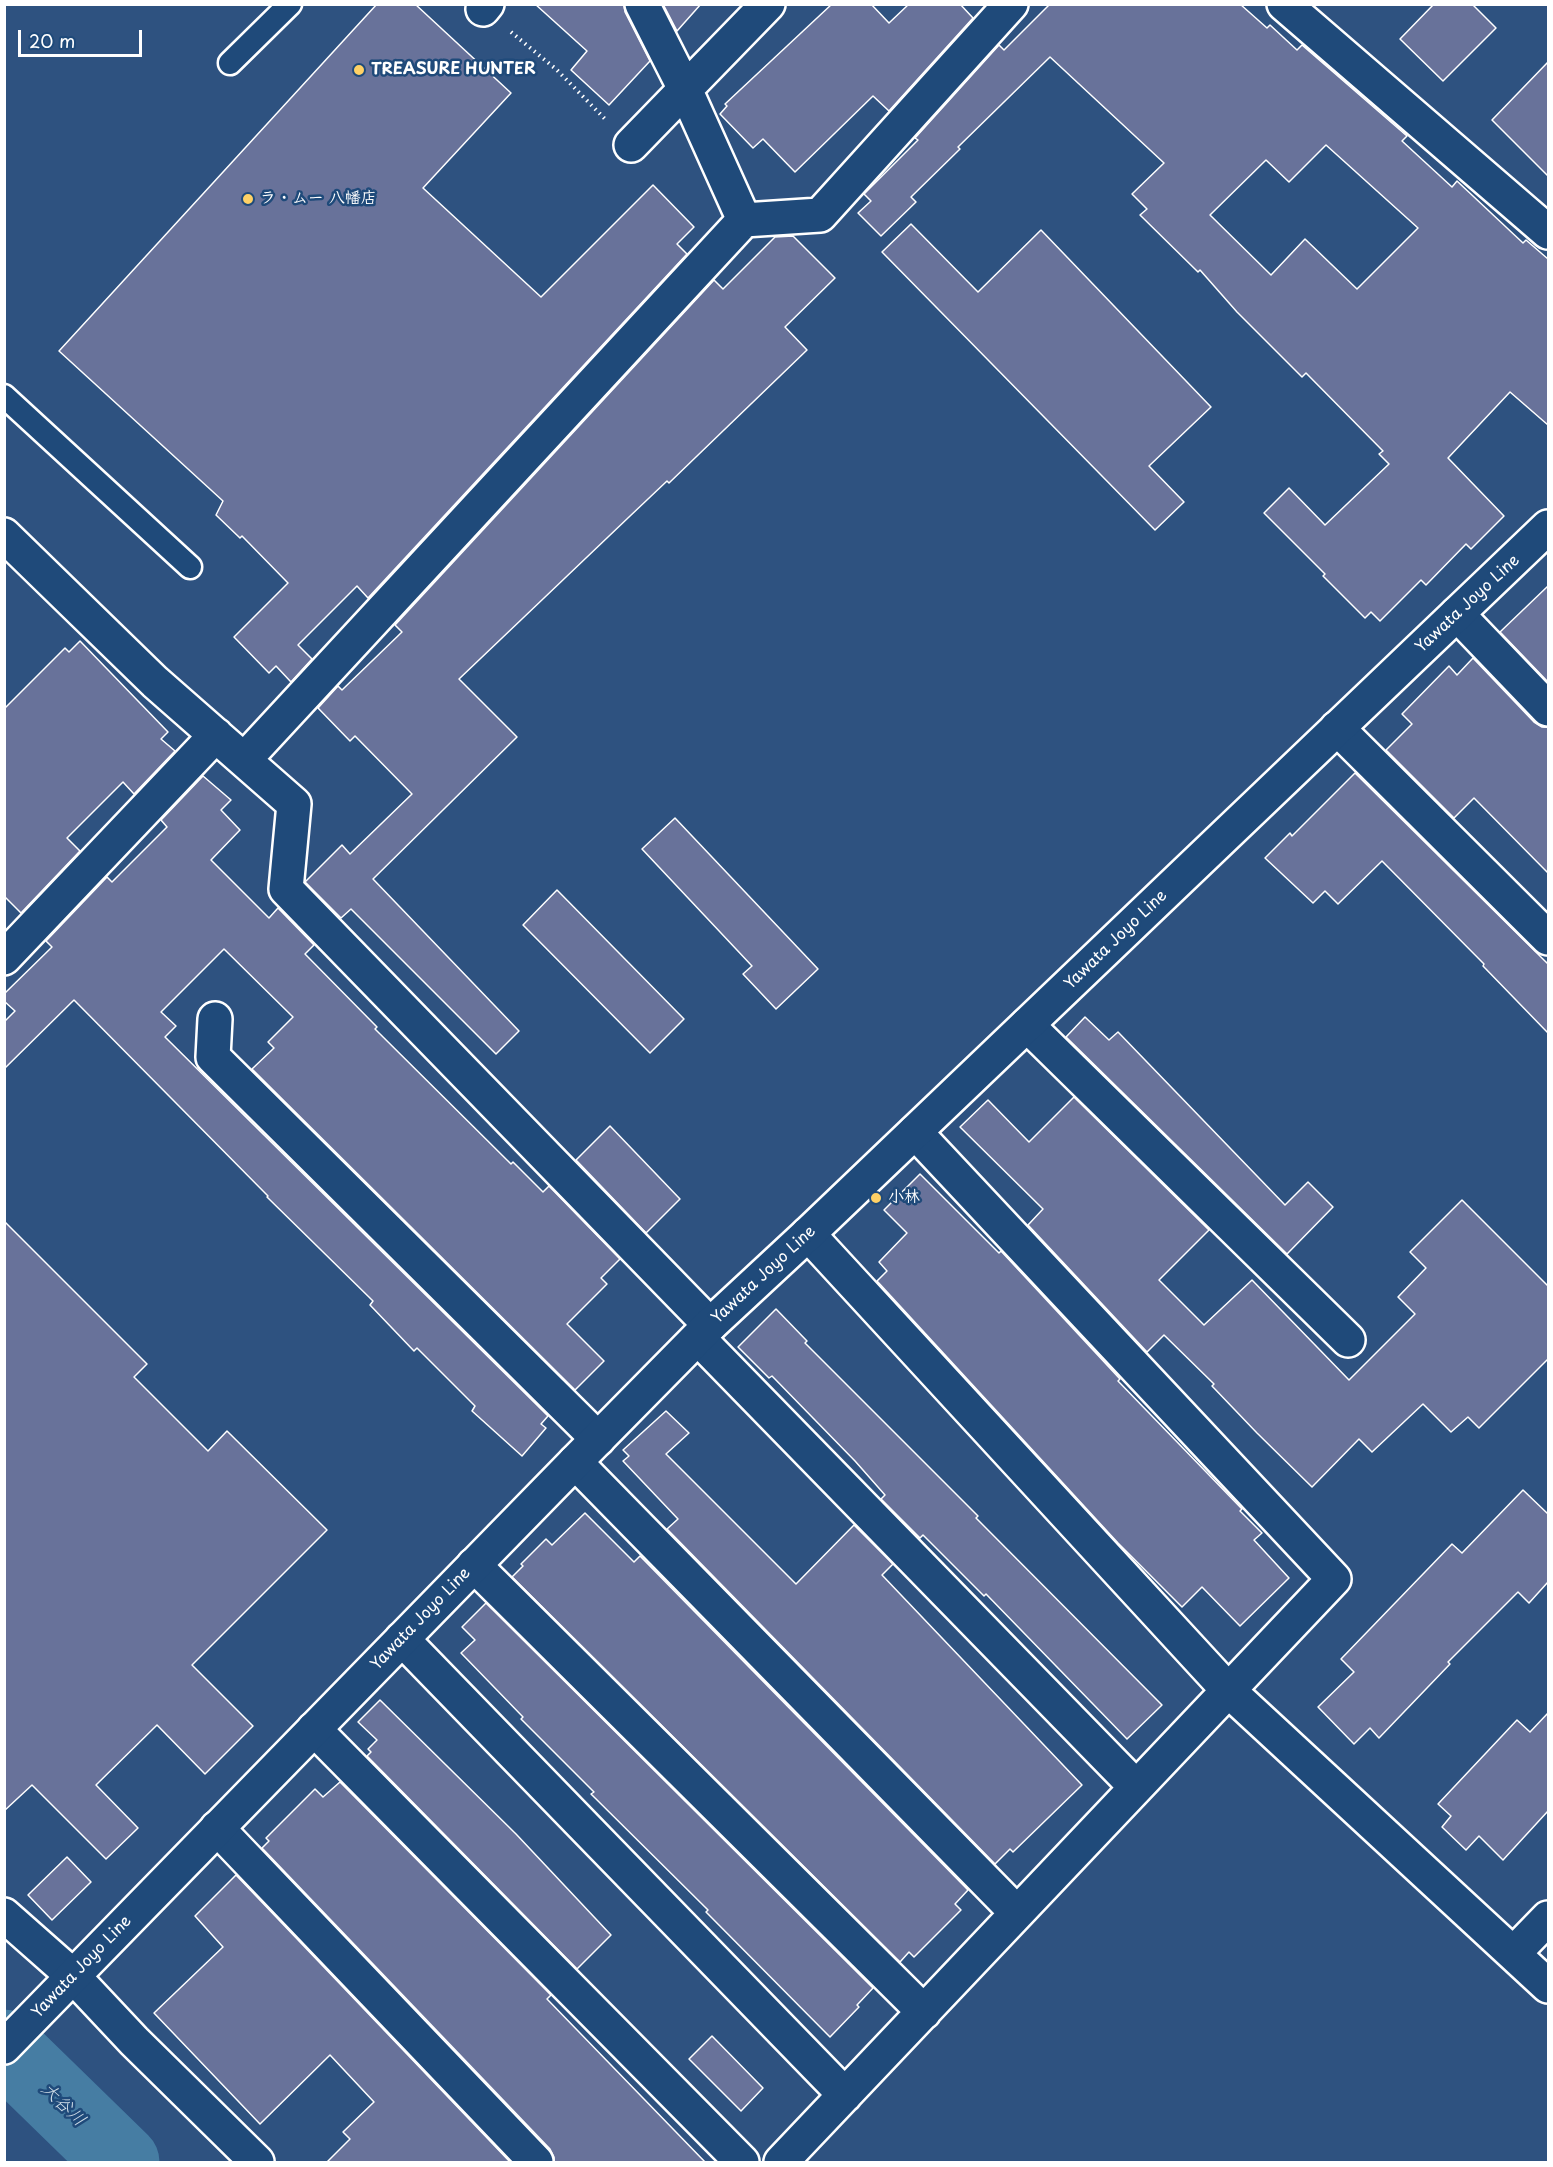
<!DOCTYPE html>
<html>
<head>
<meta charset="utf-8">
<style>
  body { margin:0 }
  #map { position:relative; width:1553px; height:2167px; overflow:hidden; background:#2e5280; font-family:"Playpen Sans",sans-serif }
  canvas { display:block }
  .frame { position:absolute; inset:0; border:6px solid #fff; pointer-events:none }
  .scale { position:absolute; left:18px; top:30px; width:124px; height:27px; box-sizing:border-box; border:3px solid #fff; border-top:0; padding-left:8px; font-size:18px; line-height:21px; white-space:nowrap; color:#fff; -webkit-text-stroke:4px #1f4a7a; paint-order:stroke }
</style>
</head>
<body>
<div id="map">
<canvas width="1553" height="2167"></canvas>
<div class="frame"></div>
<div class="scale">20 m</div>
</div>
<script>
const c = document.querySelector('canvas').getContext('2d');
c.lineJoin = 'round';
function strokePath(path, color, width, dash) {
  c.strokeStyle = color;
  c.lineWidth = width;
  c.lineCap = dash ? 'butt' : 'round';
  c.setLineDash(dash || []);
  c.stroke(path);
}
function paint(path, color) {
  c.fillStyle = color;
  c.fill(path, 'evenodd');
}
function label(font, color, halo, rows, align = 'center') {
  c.font = font + ' "Playpen Sans","Klee One",sans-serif';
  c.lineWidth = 5;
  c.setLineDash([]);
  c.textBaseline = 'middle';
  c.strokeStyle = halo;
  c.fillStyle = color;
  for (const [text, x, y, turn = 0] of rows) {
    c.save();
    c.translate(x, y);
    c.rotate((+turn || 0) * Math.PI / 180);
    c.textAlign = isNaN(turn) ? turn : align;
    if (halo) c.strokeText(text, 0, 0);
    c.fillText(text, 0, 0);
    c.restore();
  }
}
const river = new Path2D(`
  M4,2047L122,2162`);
const building = new Path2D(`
  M377,4H415L511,93L423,188L541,297L653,185L694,227L677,244L687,254L368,598L357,586L298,645L312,659L291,682L276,666L269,673L234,637L288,583L242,536L240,538L216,515L223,501L59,351Z
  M535,4H624L625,12L650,61L609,105L571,70L587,51Z
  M663,4H701L677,31Z
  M832,4H871L889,23L909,4H960L973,18L889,111L873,96L795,172L763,139L753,148L720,114L727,106L725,104Z
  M1050,4H1240L1267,28L1270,25L1297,50L1302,45L1407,136L1402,141L1452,187L1457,181L1523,243L1526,240L1548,259V425L1510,392L1448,458L1504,516L1471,549L1466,544L1426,585L1421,580L1380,621L1371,612L1365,618L1323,576L1325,574L1264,513L1289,488L1325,525L1389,464L1379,454L1383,451L1306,373L1302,377L1237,312L1200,270L1198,272L1140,215L1147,209L1132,194L1164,163L1050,57L958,147L960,149L911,197L916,202L881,236L858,213L871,201L864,194L918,140L915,138L999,45L1004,50ZM1326,145L1418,228L1357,289L1305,239L1271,275L1210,215L1266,160L1289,182Z
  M1434,4H1472L1496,28L1443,81L1400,39Z
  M1548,62V176L1492,120Z
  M911,224L978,292L1041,230L1211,407L1149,466L1184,502L1155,530L882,252Z
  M793,236L835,278L785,327L807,350L669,483L667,481L629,517L459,679L517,737L373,879L519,1031L496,1054L351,909L341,918L305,882L342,845L350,854L412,794L355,736L350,741L318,708L338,686L342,690L402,632L395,625L714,280L723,289L775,237Z
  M1548,586V682L1500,632Z
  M80,641L168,732L161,739L175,751L134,794L123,782L67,838L80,851L21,913L4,896V709L65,648L69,652Z
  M1473,658L1534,722L1542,727H1548V873L1474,798L1454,818L1386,750L1412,724L1402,714L1449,666L1457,675Z
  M1355,773L1548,964V1033L1483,966L1484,964L1382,861L1338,904L1325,891L1313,903L1265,858L1290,833L1292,836Z
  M203,776L231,800L221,810L240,830L211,860L269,918L278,908L314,945L305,954L377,1027L375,1029L511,1164L513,1162L543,1192L549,1186L620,1259L601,1278L607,1284L567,1324L604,1361L575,1390L252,1069L274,1048L268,1042L293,1017L224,949L161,1012L176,1026L165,1037L548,1416L541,1424L546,1428L522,1456L472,1411L475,1406L417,1348L414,1351L370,1305L373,1301L267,1197L268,1196L74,1000L4,1069V1022L15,1011L4,1001V994L52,947L46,941L107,877L112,882L167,827L161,820Z
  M675,818L818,969L776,1009L743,974L752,966L642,849Z
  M557,890L684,1019L650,1053L523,925Z
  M1085,1017L1109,1040L1118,1032L1285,1205L1308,1182L1333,1207L1287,1254L1066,1037Z
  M1074,1097L1209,1230L1159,1280L1204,1325L1252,1280L1349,1380L1415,1314L1398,1297L1426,1268L1410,1252L1462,1200L1548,1286V1359L1479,1428L1468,1417L1451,1432L1423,1404L1372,1452L1359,1439L1312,1487L1257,1433L1212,1386L1214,1384L1164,1335L1147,1352L1028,1225L1043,1209L960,1127L988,1100L1029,1142Z
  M610,1126L680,1199L646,1233L576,1160Z
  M920,1174L999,1253L1001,1251L1120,1379L1118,1381L1242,1509L1240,1511L1262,1533L1254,1540L1289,1578L1240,1626L1202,1587L1182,1607L1118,1543L877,1281L887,1271L879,1262L907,1233L884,1210Z
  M4,1221L147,1364L134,1377L208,1451L227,1431L327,1530L192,1665L253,1726L205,1774L157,1725L96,1785L138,1828L106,1859L32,1785L4,1811Z
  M776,1309L807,1341L805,1343L978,1516L976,1518L1162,1705L1127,1739L986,1594L984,1596L923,1535L920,1538L881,1499L885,1495L855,1461L772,1376L769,1378L738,1347Z
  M666,1411L689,1433L666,1454L796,1584L854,1525L893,1564L882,1575L1082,1785L1013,1852L1010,1849L995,1864L667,1529L678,1519L623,1461L629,1456L623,1450Z
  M1523,1490L1548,1514V1582L1529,1603L1518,1592L1448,1662L1450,1664L1379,1738L1370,1728L1354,1744L1318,1707L1354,1672L1341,1659L1452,1544L1462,1553Z
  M585,1513L634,1562L640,1556L968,1890L955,1904L961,1910L914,1957L909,1952L900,1962L512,1577L523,1566L521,1564L546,1539L552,1545Z
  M486,1603L873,1988L857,2005L859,2007L830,2037L706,1912L708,1910L591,1794L594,1792L521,1719L523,1717L461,1653L475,1640L462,1627Z
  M380,1700L516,1834L611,1935L577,1969L367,1756L371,1752L368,1749L377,1740L358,1722Z
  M1548,1713V1811L1503,1860L1479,1836L1466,1850L1442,1827L1451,1816L1438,1804L1517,1720L1530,1732Z
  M340,1782L551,1995L547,1999L706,2163H554V2157L550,2149L262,1848L269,1841L266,1838L315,1789L323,1797Z
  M67,1857L91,1882L52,1920L28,1895Z
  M236,1875L511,2163H326L350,2139L343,2132L374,2102L330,2055L260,2124L154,2013L223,1947L195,1916Z
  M712,2036L763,2088L741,2111L689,2059Z`);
const path = new Path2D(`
  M511,32L557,70L605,119`);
const service = new Path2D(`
  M230,63L290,4
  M4,396L190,567`);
const minor = new Path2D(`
  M642,4L685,89L744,220
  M1284,4L1548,232
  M483,9L487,4
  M631,145L768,4
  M4,535L155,682L294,804L286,889L710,1325
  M1457,614L1548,709
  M1337,728L1548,938
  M244,760L744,220L820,215L1011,4
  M4,958L216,735
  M215,1019L213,1057L598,1439
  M1027,1025L1348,1340
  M808,1234L1228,1690L1548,1986
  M698,1338L1136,1787
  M575,1462L1017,1913
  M474,1565L924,2012
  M402,1639L845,2095
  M314,1729L742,2162
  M217,1828L536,2162
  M4,1915L73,1976L134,2041L257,2162
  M1514,1953L1548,1918
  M781,2162L1334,1579L915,1132`);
const secondary = new Path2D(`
  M4,2047L575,1462L710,1325L808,1234L1548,527`);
const markers = [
  [359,70,6,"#ffd166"],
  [248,199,6,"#ffd166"],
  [876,1198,6,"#ffd166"]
];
const poiNames = [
  ["TREASURE HUNTER",371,70],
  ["ラ・ムー 八幡店",260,199],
  ["小林",888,1198]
];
const streetNames = [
  ["Yawata Joyo Line",1468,604,-43],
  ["Yawata Joyo Line",1116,940,-44],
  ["Yawata Joyo Line",764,1275,-43],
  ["Yawata Joyo Line",421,1619,-46],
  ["Yawata Joyo Line",82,1967,-46]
];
const waterNames = [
  ["大谷川",63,2105,44]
];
strokePath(river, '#467da3', 75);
paint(building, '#68729a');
strokePath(building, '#fff', 1.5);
strokePath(service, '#fff', 27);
strokePath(minor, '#fff', 38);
strokePath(secondary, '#fff', 38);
strokePath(path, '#fff', 4, [1.5, 4.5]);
strokePath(service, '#1f4a7a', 22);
strokePath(minor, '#1f4a7a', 33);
strokePath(secondary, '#1f4a7a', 33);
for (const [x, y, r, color] of markers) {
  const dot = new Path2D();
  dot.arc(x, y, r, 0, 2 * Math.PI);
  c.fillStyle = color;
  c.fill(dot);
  strokePath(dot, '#1f4a7a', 2);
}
label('bold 16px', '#fff', '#1f4a7a', poiNames, 'left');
label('16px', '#fff', '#1f4a7a', streetNames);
label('italic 18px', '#d1dee8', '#1f4a7a', waterNames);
</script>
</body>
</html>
